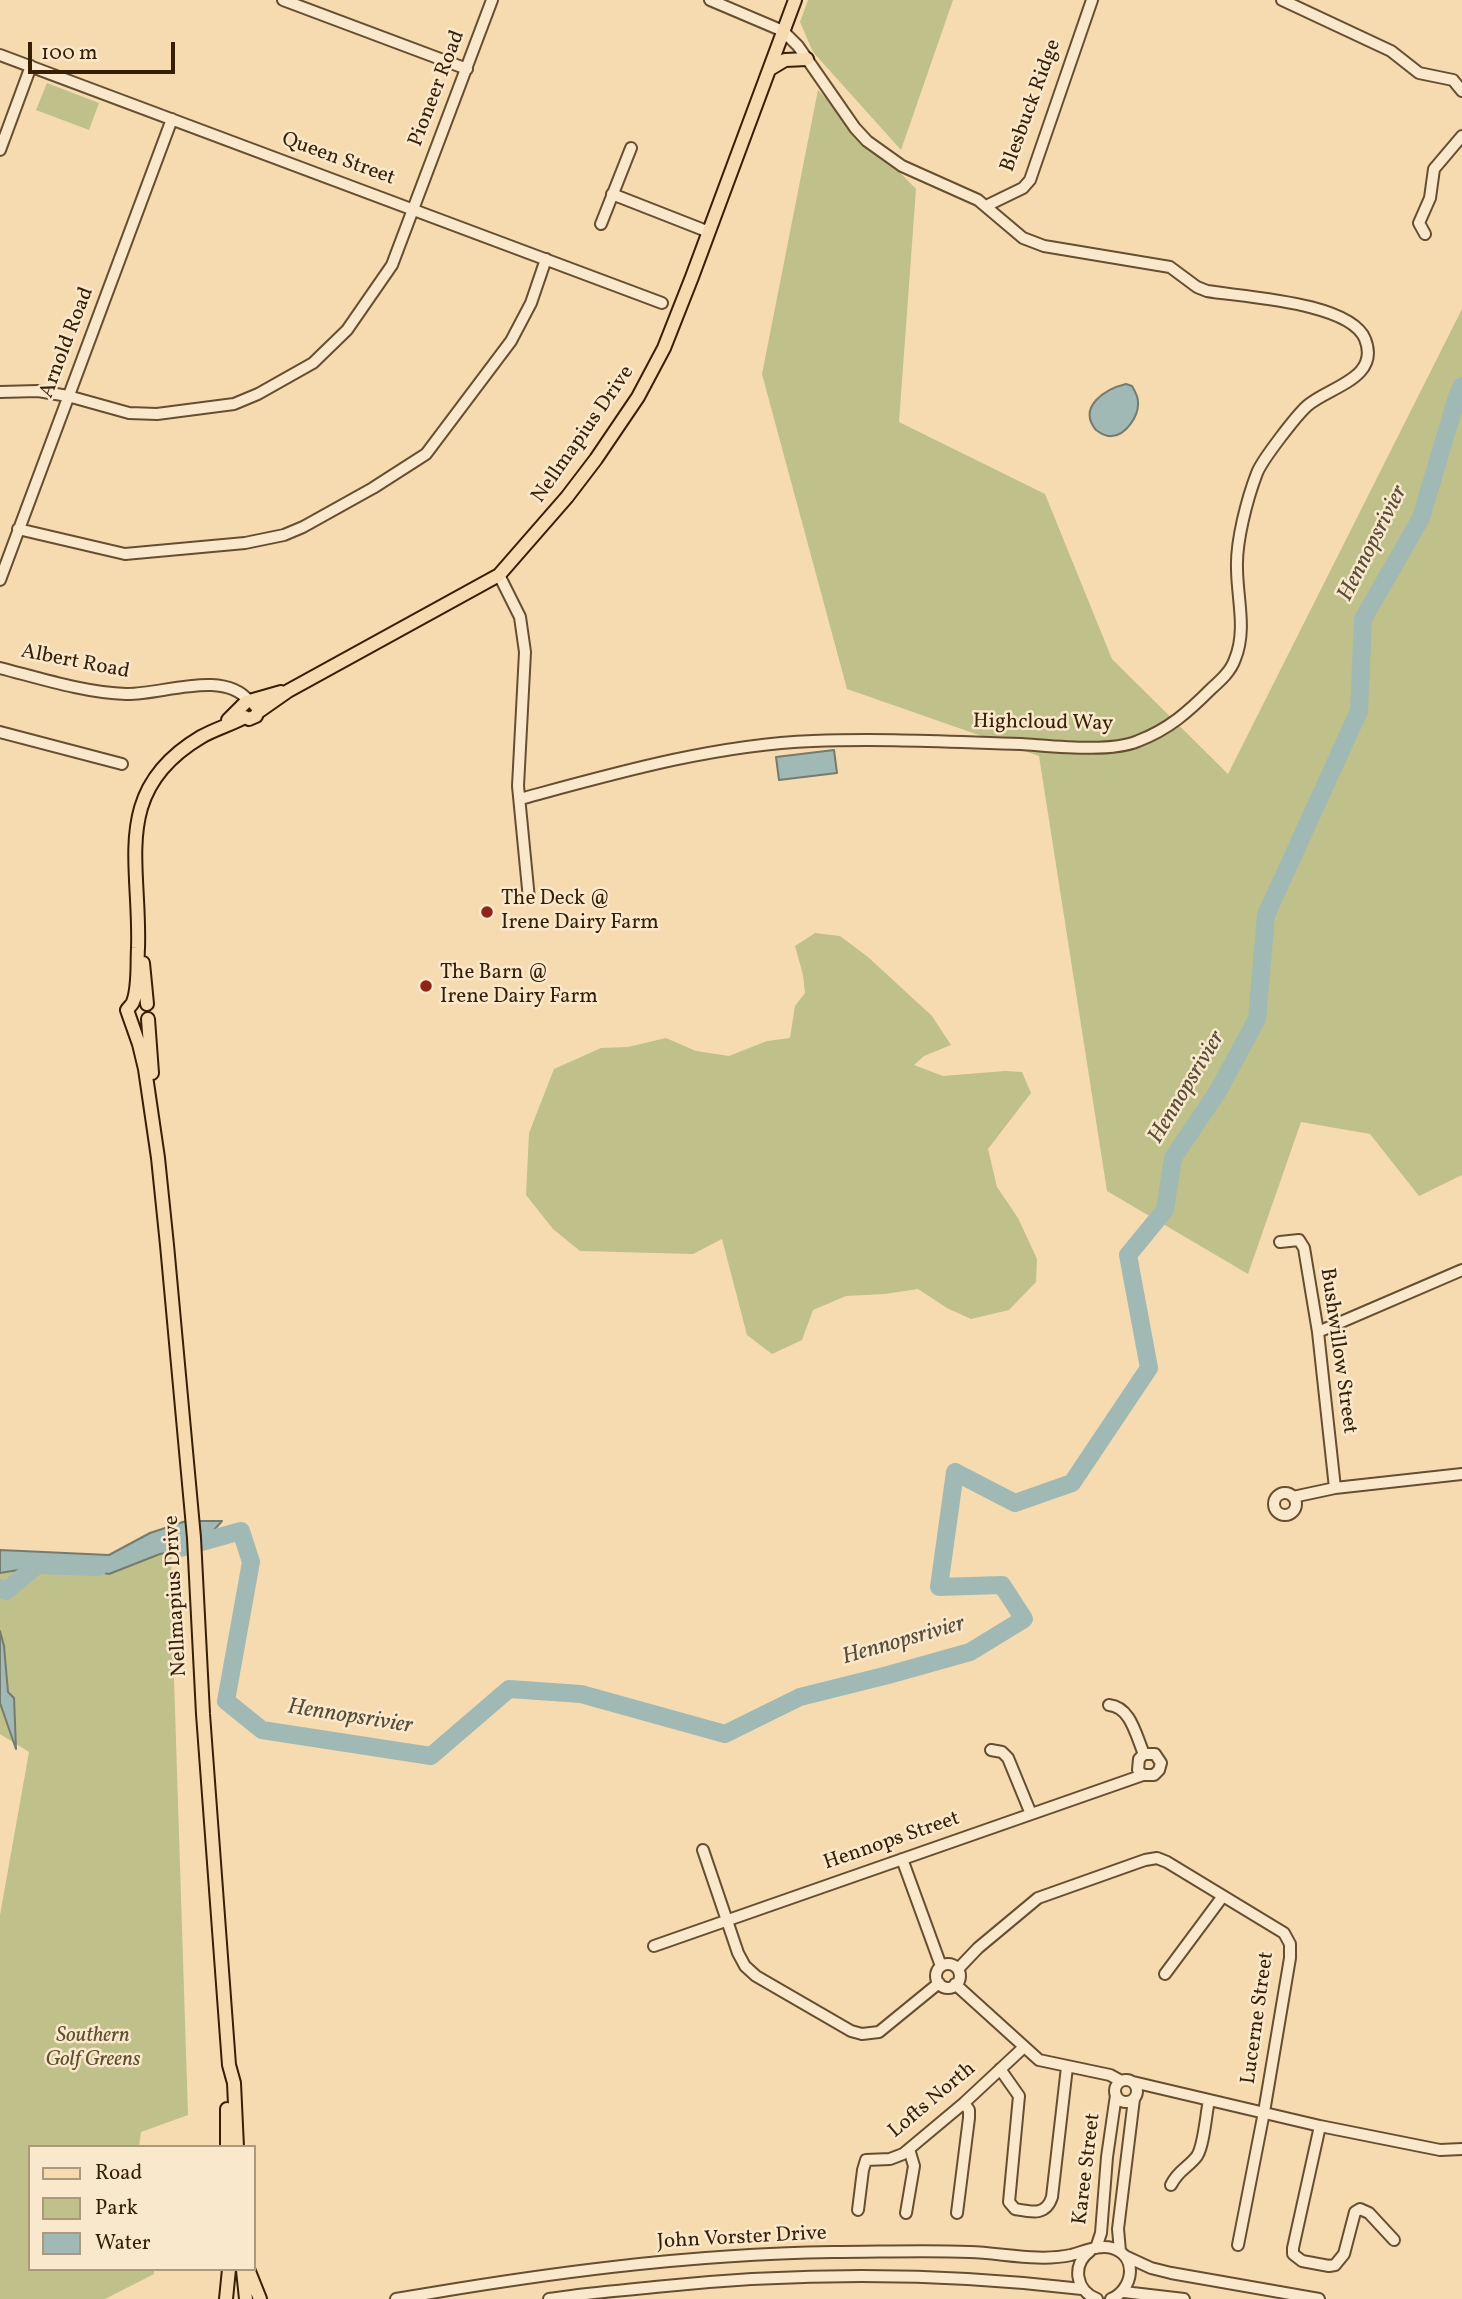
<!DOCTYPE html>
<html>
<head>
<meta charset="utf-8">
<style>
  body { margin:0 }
  #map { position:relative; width:1462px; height:2299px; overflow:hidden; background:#f7dbb0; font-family:Vollkorn,serif }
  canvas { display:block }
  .legend { position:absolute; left:28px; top:2145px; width:228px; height:126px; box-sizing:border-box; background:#fae8cc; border:2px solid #ac987c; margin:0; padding:9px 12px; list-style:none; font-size:21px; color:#361f05 }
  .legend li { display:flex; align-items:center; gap:14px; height:35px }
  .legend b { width:35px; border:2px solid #ac987c }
  .scale { position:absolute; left:28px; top:42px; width:147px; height:32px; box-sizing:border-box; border:4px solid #361f05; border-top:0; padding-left:9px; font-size:21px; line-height:24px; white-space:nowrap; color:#361f05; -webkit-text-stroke:5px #fae8cc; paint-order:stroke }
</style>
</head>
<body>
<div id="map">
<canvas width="1462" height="2299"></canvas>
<ul class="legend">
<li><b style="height:9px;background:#f7dbb0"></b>Road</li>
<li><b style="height:19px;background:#bfc08a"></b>Park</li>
<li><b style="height:19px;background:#a0b9b5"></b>Water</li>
</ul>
<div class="scale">100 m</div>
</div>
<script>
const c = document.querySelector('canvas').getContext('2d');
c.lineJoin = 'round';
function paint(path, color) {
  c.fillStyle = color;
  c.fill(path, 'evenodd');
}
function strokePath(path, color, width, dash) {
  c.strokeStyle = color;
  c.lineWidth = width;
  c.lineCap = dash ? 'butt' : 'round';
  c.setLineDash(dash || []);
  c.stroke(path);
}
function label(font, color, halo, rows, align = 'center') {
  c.font = font + ' Vollkorn,serif';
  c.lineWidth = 5;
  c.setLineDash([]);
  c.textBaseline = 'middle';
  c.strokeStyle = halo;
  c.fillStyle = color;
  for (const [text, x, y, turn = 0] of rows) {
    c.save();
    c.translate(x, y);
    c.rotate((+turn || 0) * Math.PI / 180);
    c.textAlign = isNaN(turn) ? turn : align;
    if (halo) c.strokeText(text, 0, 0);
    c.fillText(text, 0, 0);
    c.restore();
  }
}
const green = new Path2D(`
  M808,0H953L901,150L813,52L800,22Z
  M47,83L99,103L89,130L36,110Z
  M818,90L916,189L899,422L1045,494L1112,659L1228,774L1462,309V1175L1419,1196L1370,1134L1301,1122L1248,1274L1107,1191L1039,756L847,689L762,374Z
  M815,933L840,936L868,957L932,1016L951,1045L924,1056L914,1065L943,1076L1005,1071L1022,1072L1031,1093L988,1149L997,1187L1018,1218L1037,1259L1036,1282L1009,1310L971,1319L947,1308L918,1289L885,1294L846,1296L813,1310L802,1340L772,1354L747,1335L722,1239L693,1254L580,1251L553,1229L526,1195L529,1133L554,1069L601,1048L628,1047L666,1038L696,1051L729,1056L767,1041L790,1038L795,1006L805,993L803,975L795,946Z
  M172,1548L171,1585L188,2115L141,2132L139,2147H30V2269H154V2274L105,2299H0V1915L29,1752L0,1734V1563L109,1555Z`);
const water = new Path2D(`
  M1126,384L1132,386C1135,391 1138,397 1138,402C1139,416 1126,435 1112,436C1106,437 1100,433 1096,430C1077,407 1105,389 1126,384Z
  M834,750L837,773L779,780L776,757Z
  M186,1521H222L200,1546L160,1554L109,1574L75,1567L42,1566L0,1573V1550L109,1555L150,1533Z
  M0,1631L4,1646L8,1692L14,1698L16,1749L0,1703Z`);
const river = new Path2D(`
  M180,1548L241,1531L251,1562L226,1701L262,1730L431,1756L509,1689L581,1694L725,1734L800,1697L888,1675L970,1652L1024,1619L1002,1585L939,1587L955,1472L1015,1503L1072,1483L1149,1368L1128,1255L1165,1210L1173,1158L1218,1091L1257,1019L1266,915L1359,711L1363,619L1421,518L1456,400L1462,386
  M0,1588L6,1591L37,1565L99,1567`);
const minor = new Path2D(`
  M283,0L467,69
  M1282,0L1391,51L1419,73L1453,80L1462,91
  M0,55L662,303
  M0,150L31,66
  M612,194L709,232
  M986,206L1023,188L1030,180L1092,0
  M601,224L631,148
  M1425,234L1419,223L1430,198L1434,169L1462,136
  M0,392L38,391L68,396L129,413L157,414L234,404L258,394L313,363L347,330L392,265L492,0
  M18,529L125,554L245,543L284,535L303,527L373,488L426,454L511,341L531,303L546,259
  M499,575L520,617L525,652L518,786L529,899
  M0,580L172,119
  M0,668C39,678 86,693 126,694C162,695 223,669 249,701
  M0,732L122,764
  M520,799C616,773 713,745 813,741C883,738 952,742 1021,744C1053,746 1110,753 1138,741C1169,729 1188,712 1211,689C1221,680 1231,671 1235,659C1247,630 1237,598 1237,568C1236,541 1247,499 1257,473C1262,460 1296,416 1307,406C1328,387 1381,379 1365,339C1350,302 1243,297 1207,291L1197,287L1170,267L1044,246L1023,238L978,200L902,166L867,141L855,128L798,46L783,31L710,0
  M1280,1242L1299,1240L1304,1248L1318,1332L1335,1488
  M1318,1332L1462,1270
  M1274 1504a11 11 0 1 1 22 0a11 11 0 1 1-22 0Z
  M1293,1497L1335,1488L1462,1474
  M1109,1705C1131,1707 1136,1736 1144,1754
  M991,1750L1002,1752L1008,1758L1031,1814
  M703,1850L738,1953L745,1966L756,1976L851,2031L862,2034L879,2032L939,1983
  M902,1859L941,1966
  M654,1946L1143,1775H1154L1159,1770L1161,1763L1155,1754H1144L1139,1759L1138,1770L1143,1775
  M936 1976a12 12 0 1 1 24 0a12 12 0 1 1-24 0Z
  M958,1969L978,1948L1038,1898L1145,1860L1157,1858L1167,1862L1284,1933L1290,1944V1958L1264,2112L1238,2245
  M1165,1974L1223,1896
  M955,1984L1039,2060L1110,2075L1121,2081
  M1000,2069L1019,2096L1009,2202L1015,2209C1032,2212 1046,2216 1052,2197L1067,2067
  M1115 2091a11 11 0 1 1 22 0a11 11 0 1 1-22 0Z
  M1133,2082L1320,2126L1440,2150L1462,2149
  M1320,2126L1293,2248V2254L1302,2261L1329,2266L1335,2265L1344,2254L1355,2212L1360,2209L1369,2213L1394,2240
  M1171,2185C1178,2170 1188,2168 1197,2156C1204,2145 1206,2114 1209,2100
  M858,2210L863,2170L866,2160L890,2159L903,2154L964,2103L1023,2048
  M906,2213L914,2166L909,2149
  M957,2213L969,2118V2110L964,2103
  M1096,2248L1101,2233L1107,2157L1116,2095
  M1090,2251C1071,2265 1076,2291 1097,2299
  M1120,2251L1118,2229L1134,2099
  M1125,2256L1151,2268L1171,2273L1319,2299
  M1124,2292L1184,2299
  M396,2299C540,2274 686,2254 833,2252C878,2252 925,2250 970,2252C1002,2253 1039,2262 1071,2255C1083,2252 1099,2244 1112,2248C1139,2256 1133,2290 1111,2299
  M549,2299C584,2293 620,2291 655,2287C798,2272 939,2272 1082,2289`);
const major = new Path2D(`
  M770,69L785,60L807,59
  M258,712L288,691L499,575L567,497L596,459L638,397L664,348L692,277L795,0
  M228,720L246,702L281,692
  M143,963L147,1004
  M148,1019L152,1073
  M227,2147V2109
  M237,2147L234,2083L229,2065L203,1714L194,1538L167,1245L158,1158L145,1069L139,1044L127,1010C129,1007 132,1005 133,1002C139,987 137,964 138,948C141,863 110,791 201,737C215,729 230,725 245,717L249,719L256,716L259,709L253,702
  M248,2269L260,2299
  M243,2270L246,2299
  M226,2299L229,2269`);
const markers = [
  [487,912,7,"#8f2418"],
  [426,986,7,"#8f2418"]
];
const streetNames = [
  ["Pioneer Road",438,89,-69],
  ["Blesbuck Ridge",1032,106,-70],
  ["Queen Street",338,160,20],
  ["Arnold Road",68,343,-69],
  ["Nellmapius Drive",584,435,-55],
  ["Albert Road",75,663,11],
  ["Highcloud Way",1043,724,1],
  ["Bushwillow Street",1337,1351,82],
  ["Nellmapius Drive",177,1596,-93],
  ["Hennops Street",892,1842,-19],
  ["Lucerne Street",1259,2018,-82],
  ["Lofts North",933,2101,-40],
  ["Karee Street",1088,2169,-83],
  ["John Vorster Drive",742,2239,-3]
];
const poiNames = [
  ["The Deck @",501,900],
  ["Irene Dairy Farm",501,924],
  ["The Barn @",440,974],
  ["Irene Dairy Farm",440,998]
];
const parkNames = [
  ["Southern",93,2037],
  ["Golf Greens",93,2061]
];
const waterNames = [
  ["Hennopsrivier",1374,544,-63],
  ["Hennopsrivier",1188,1088,-59],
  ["Hennopsrivier",904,1642,-16],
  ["Hennopsrivier",350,1718,9]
];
paint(green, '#bfc08a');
paint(water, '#a0b9b5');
strokePath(water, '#767b6f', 2);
strokePath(river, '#a0b9b5', 18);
strokePath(minor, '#664e30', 14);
strokePath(major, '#361f05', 16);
strokePath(minor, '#fae8cc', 10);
strokePath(major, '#f7dbb0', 12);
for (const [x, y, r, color] of markers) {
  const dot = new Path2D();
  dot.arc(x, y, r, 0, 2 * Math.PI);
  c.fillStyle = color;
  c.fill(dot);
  strokePath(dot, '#fae8cc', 2.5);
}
label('21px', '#361f05', '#fae8cc', streetNames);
label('21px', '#361f05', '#fae8cc', poiNames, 'left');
label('italic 21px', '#5f4f2d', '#fae8cc', parkNames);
label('italic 23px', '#564d3a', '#fae8cc', waterNames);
</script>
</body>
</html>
